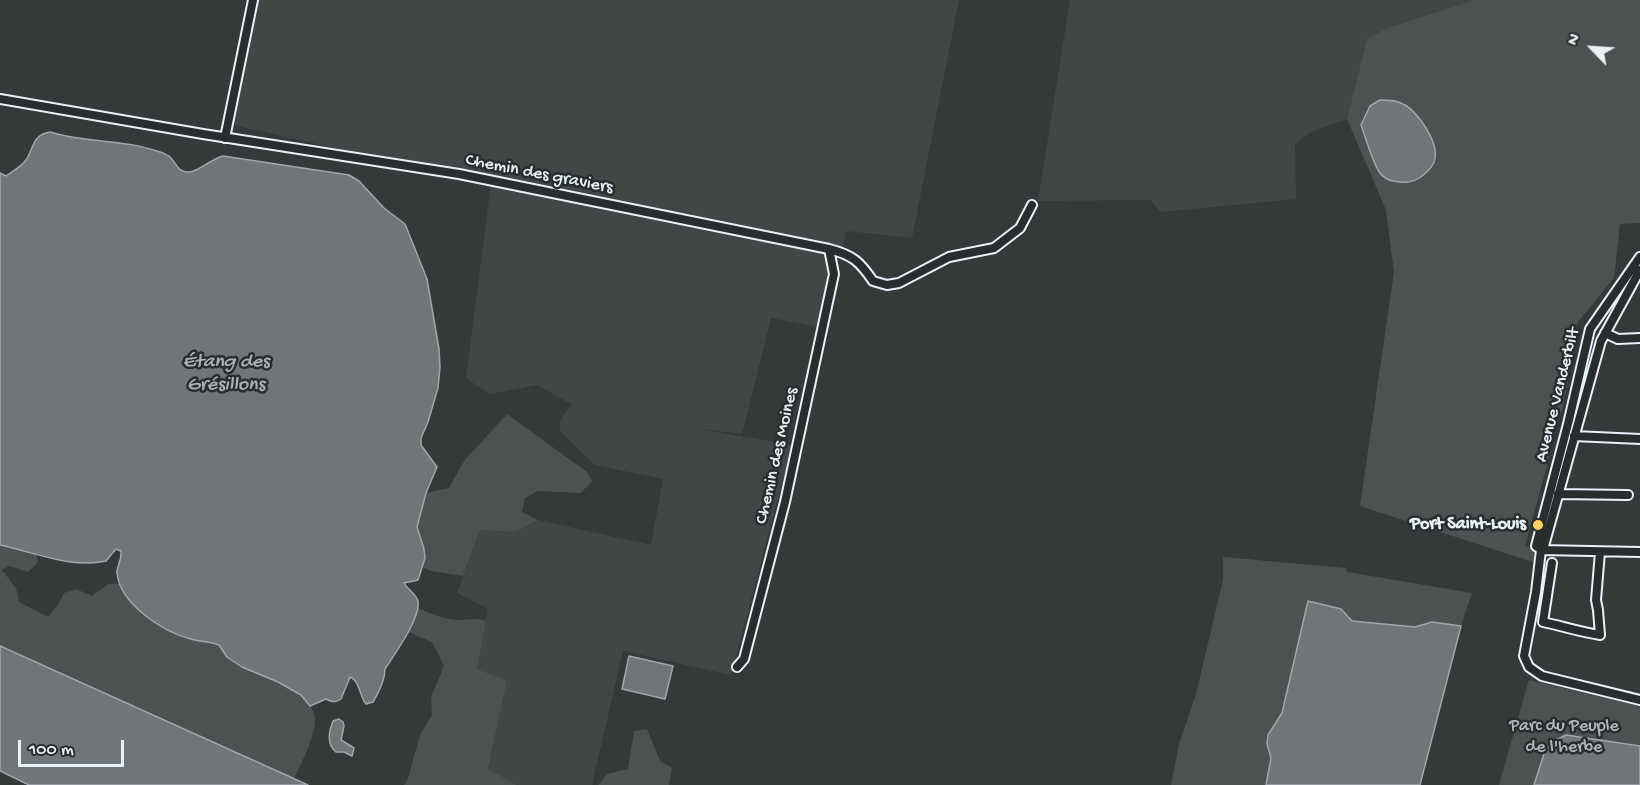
<!DOCTYPE html>
<html>
<head>
<meta charset="utf-8">
<style>
  body { margin:0 }
  #map { position:relative; width:1640px; height:785px; overflow:hidden; background:#35393a; font-family:"Gochi Hand",sans-serif }
  canvas { display:block }
  .north { position:absolute; left:1562px; top:18px; width:60px; height:60px; -webkit-text-stroke:4px #2a2d2e; paint-order:stroke; rotate:295deg; font-size:16px; font-weight:700; line-height:24px; text-align:center; color:#e8f1f8 }
  .north::after { content:''; display:block; margin:auto; width:21px; height:27px; background:#e8f1f8; clip-path:polygon(50% 0,100% 100%,50% 72%,0 100%) }
  .scale { position:absolute; left:18px; top:740px; width:106px; height:27px; box-sizing:border-box; border:3px solid #e8f1f8; border-top:0; padding-left:8px; font-size:18px; line-height:21px; white-space:nowrap; color:#e8f1f8; -webkit-text-stroke:4px #2a2d2e; paint-order:stroke }
</style>
</head>
<body>
<div id="map">
<canvas width="1640" height="785"></canvas>
<div class="north">N</div>
<div class="scale">100 m</div>
</div>
<script>
const c = document.querySelector('canvas').getContext('2d');
c.lineJoin = 'round';
function paint(path, color) {
  c.fillStyle = color;
  c.fill(path, 'evenodd');
}
function strokePath(path, color, width, dash) {
  c.strokeStyle = color;
  c.lineWidth = width;
  c.lineCap = dash ? 'butt' : 'round';
  c.setLineDash(dash || []);
  c.stroke(path);
}
function label(font, color, halo, rows, align = 'center') {
  c.font = font + ' "Gochi Hand",sans-serif';
  c.lineWidth = 5;
  c.setLineDash([]);
  c.textBaseline = 'middle';
  c.strokeStyle = halo;
  c.fillStyle = color;
  for (const [text, x, y, turn = 0] of rows) {
    c.save();
    c.translate(x, y);
    c.rotate((+turn || 0) * Math.PI / 180);
    c.textAlign = isNaN(turn) ? turn : align;
    if (halo) c.strokeText(text, 0, 0);
    c.fillText(text, 0, 0);
    c.restore();
  }
}
const built = new Path2D(`
  M259,0H959L912,238L846,231L841,257L833,255L819,327L771,318L742,434L694,428L792,445L731,675L623,651L592,785H517L488,770L507,681L476,669L488,609L457,593L480,530L516,532L538,520L651,545L663,479L595,465L560,431V421L571,404L537,385L489,394L466,378L491,184L234,125Z
  M1070,0H1474L1387,28L1367,39L1347,119L1313,131L1295,144L1296,199L1161,212L1150,200L1038,201Z`);
const green = new Path2D(`
  M1474,0H1640V223L1620,224L1614,278L1577,323L1575,336L1574,354L1562,410L1551,436L1548,462L1525,546L1532,548L1536,563L1360,506L1394,272L1386,210L1347,119L1367,39L1387,28Z
  M507,414L587,472L592,481L581,493L538,491L525,498L522,512L538,520L516,532L480,530L463,576L431,571L422,567C428,546 415,541 417,525C418,515 423,503 426,493L449,488L464,461Z
  M0,545L36,552L38,562L28,572L9,566L2,570L16,588L19,602L48,617L58,605L64,593L76,589L92,596L108,584H120C136,611 160,630 191,639C200,642 210,641 219,645C222,648 224,653 227,656C246,677 318,686 315,722C314,738 301,764 294,779L0,646Z
  M1223,557L1346,568L1347,572L1472,593L1461,626L1432,622L1415,627L1352,621L1341,609L1308,601L1282,713L1268,735L1267,744L1271,758L1266,785H1171L1179,744L1196,694L1223,580Z
  M418,608C431,614 446,620 461,620C470,620 476,618 486,621L477,669L507,681L488,769L517,785H404L408,778L420,735L432,715L431,697L444,666L432,642L408,632Z
  M1529,680L1640,706V785H1499Z
  M647,729L660,761L672,768L669,785H598L607,774L628,769L634,731Z`);
const water = new Path2D(`
  M1380,100C1388,100 1396,100 1403,104C1418,111 1441,145 1434,162C1432,168 1427,172 1422,176C1416,181 1408,183 1400,182C1392,181 1385,180 1380,173C1372,162 1366,138 1361,125L1370,106Z
  M50,132C85,143 122,139 157,151C161,152 166,154 169,156C177,163 177,173 190,172C199,171 211,159 223,156L349,175L359,181L384,208L405,224L427,279L439,349L440,367L438,388L428,422L421,438V445L437,467L426,493L417,527L424,549L425,558L418,580L404,583C407,589 416,594 418,601C421,618 394,655 385,669C385,681 379,692 373,702L366,704C359,695 360,681 350,677L341,699C335,703 332,702 326,699L310,706L301,695L278,682L242,667L227,657L219,645C210,641 200,642 191,639C163,632 120,604 117,573C116,568 122,561 121,551L116,549L106,561C72,569 33,552 0,545V173L6,176C13,171 21,167 26,160C34,148 32,135 50,132Z
  M1308,601L1341,609L1352,621L1415,627L1432,622L1461,626L1420,785H1266L1271,758L1267,744L1268,735L1282,713Z
  M0,646L308,785H29L0,771Z
  M629,656L673,666L665,699L622,689Z
  M339,719L343,722L344,726L341,740L354,748L352,756L344,752H336C326,744 329,731 333,721Z
  M1566,735L1640,746V785H1534L1544,754L1552,742Z`);
const minor = new Path2D(`
  M0,99L203,134L459,174L829,249C853,255 860,262 873,281L887,285L899,283L949,257L994,248L1020,228L1032,205
  M225,138L253,0
  M1640,270L1601,341L1544,546L1541,550L1536,592L1524,656L1529,667L1542,676L1640,700
  M1605,333L1618,339L1640,338
  M1574,436L1640,439
  M1558,494L1628,495
  M1541,550L1536,546L1568,424L1590,329L1640,257
  M1541,550L1640,552
  M1552,563L1543,622C1562,626 1580,632 1600,635L1598,610L1596,600L1600,552
  M737,667L744,659L785,502L834,274L829,249`);
const markers = [
  [1538,525,6,"#ffd166"]
];
const streetNames = [
  ["Chemin des graviers",539,175,11],
  ["Avenue Vanderbilt",1559,395,-76],
  ["Chemin des Moines",778,456,-77]
];
const poiNames = [
  ["Port Saint-Louis",1526,525]
];
const parkNames = [
  ["Parc du Peuple",1564,727],
  ["de l'herbe",1564,748]
];
const waterNames = [
  ["Étang des",226,363],
  ["Grésillons",226,386]
];
paint(built, '#424647');
paint(green, '#4d5152');
paint(water, '#707579');
strokePath(water, '#a0a7ac', 1.5);
strokePath(minor, '#e8f1f8', 12);
strokePath(minor, '#2a2d2e', 8);
for (const [x, y, r, color] of markers) {
  const dot = new Path2D();
  dot.arc(x, y, r, 0, 2 * Math.PI);
  c.fillStyle = color;
  c.fill(dot);
  strokePath(dot, '#2a2d2e', 2);
}
label('18px', '#e8f1f8', '#2a2d2e', streetNames);
label('bold 18px', '#e8f1f8', '#2a2d2e', poiNames, 'right');
label('18px', '#b2b9be', '#2a2d2e', parkNames);
label('italic 20px', '#acb3b8', '#2a2d2e', waterNames);
</script>
</body>
</html>
